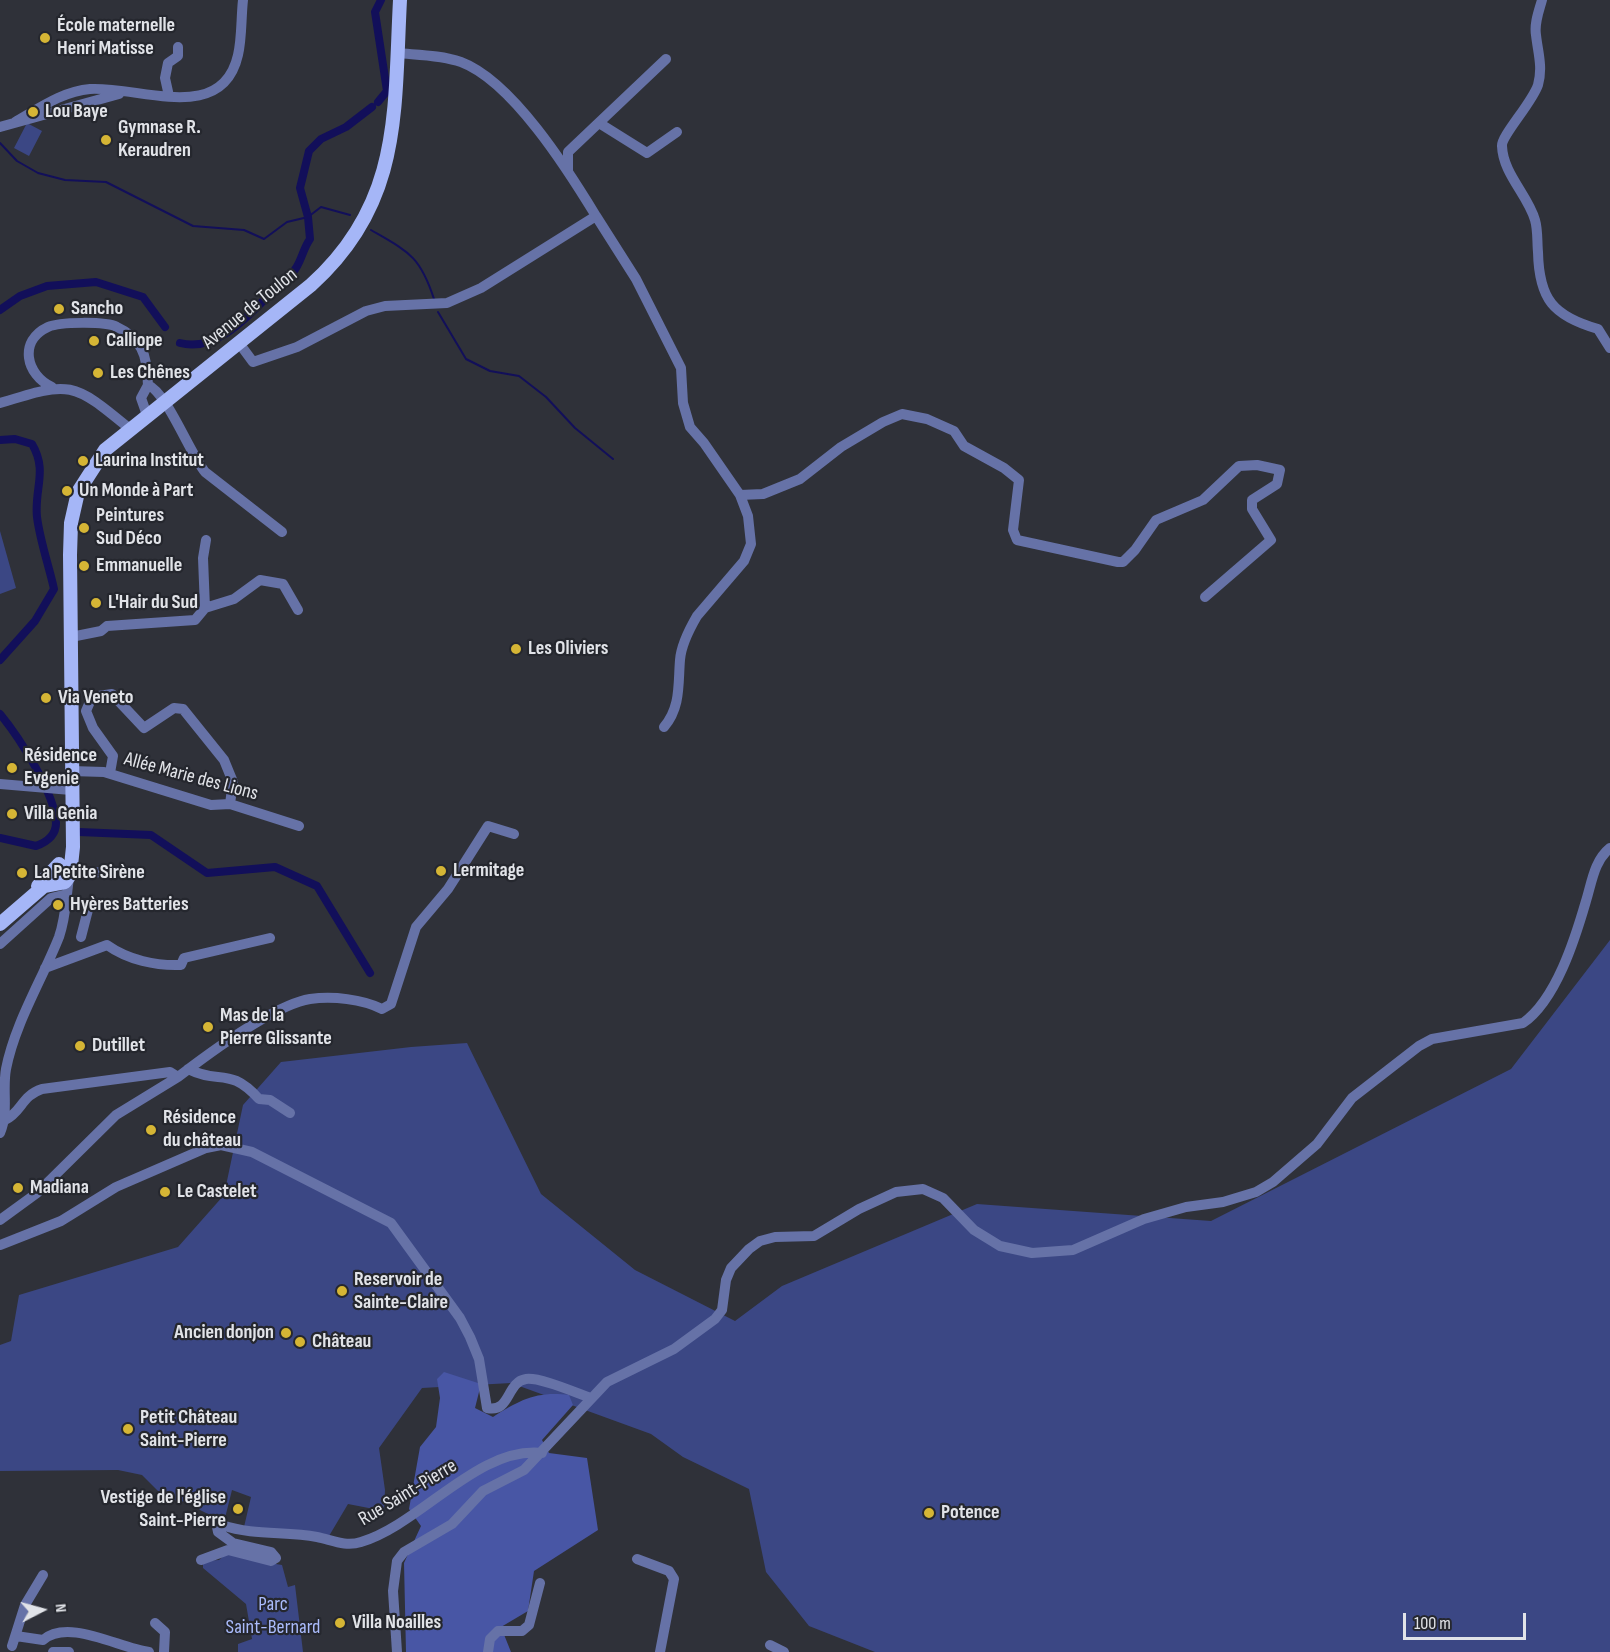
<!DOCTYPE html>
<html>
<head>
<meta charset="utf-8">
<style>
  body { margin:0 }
  #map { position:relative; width:1610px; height:1652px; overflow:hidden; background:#2f3139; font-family:"Sofia Sans Condensed",sans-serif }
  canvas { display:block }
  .north { position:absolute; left:12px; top:1580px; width:60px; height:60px; -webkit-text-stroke:4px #25272e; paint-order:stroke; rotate:84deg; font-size:16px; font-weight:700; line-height:24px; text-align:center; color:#e1e3e8 }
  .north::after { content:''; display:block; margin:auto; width:21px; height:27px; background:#e1e3e8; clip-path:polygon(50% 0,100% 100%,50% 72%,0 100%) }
  .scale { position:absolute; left:1403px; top:1613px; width:123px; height:27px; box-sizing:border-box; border:3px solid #e1e3e8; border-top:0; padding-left:8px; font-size:18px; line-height:21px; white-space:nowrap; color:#e1e3e8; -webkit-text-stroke:4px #25272e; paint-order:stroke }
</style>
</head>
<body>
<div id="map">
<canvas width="1610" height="1652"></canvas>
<div class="north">N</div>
<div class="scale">100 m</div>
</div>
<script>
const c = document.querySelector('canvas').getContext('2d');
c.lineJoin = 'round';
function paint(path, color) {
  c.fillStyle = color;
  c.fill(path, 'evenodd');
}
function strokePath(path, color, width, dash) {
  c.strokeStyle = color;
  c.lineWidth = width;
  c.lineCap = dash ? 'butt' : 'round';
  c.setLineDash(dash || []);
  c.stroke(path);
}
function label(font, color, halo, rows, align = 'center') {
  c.font = font + ' "Sofia Sans Condensed",sans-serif';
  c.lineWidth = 4.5;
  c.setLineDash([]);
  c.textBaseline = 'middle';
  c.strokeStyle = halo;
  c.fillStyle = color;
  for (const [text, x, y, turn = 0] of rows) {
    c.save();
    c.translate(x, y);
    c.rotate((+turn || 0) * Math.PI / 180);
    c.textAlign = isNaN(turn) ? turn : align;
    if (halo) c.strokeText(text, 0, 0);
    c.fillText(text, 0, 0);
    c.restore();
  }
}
const green = new Path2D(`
  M27,123L42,131L29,156L14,148Z
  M0,531L16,588L0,594Z
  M1610,940V1652H875L809,1626L766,1572L749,1489L683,1457L651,1434L511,1383L422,1388L379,1448L385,1490L384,1511L348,1504L329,1536L244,1527L251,1497L232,1490L224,1522L200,1510L194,1503L166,1499L142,1475L118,1470L0,1471V1345L11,1341L19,1295L178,1247L224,1195L243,1105L281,1062L411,1047L467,1043L541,1194L635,1270L735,1321L782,1286L977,1204L1211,1221L1511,1069Z
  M228,1552L251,1560L282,1565L288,1587L295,1585L303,1652H238V1644L252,1639L246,1604L203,1568V1561L219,1560Z`);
const forest = new Path2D(`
  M444,1372L481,1384L475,1408L493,1417C520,1400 536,1391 569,1395L573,1405L542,1440L549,1453L587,1458L598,1530L534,1571L528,1611L501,1627L511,1652H406L404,1563L421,1526L409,1509L420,1447L436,1427L440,1398L437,1379Z`);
const stream = new Path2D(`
  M0,143L17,161L38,173L65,180L106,182L193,226L244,230L264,239L287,222L308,217L321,207L350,215
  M371,230C409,252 420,256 434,299
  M438,312L466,359L490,371L519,376L546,397L575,428L613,459`);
const canal = new Path2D(`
  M378,102L387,91L375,12L381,0
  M0,310L20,296L47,286L96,282L143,297L165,327
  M180,343C217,353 250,314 273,291C280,284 291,277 296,268C302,259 303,249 310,239L308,217L300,188L309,151L321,139L346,127L372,107
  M0,440L15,439L32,444C48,471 34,489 37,517C40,541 49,566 54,589L35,621L0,660
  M0,714C19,737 55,793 56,823C56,835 47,842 36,846L0,838
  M79,832L151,835L207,873L275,867L317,886L370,973`);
const minor = new Path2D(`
  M1542,0C1539,11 1534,23 1536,35C1538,53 1543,67 1538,85C1532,103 1501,136 1502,146C1503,174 1528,195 1535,220C1538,230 1537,242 1538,252C1539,299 1553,316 1598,329L1610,348
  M397,53C418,55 441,55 461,62C512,81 568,170 596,216
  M169,96L165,78L168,63L178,56V47
  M15,122C38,109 63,91 90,89C140,86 222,125 238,55C242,38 241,18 243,0
  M599,123L647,153L677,132
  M0,127L119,94
  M568,171V152L666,59
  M239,343L253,362L297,347L366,311L385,306L447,303L481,288L596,216L636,279L681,368L683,403L690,427L704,443L740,495L748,516L751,544L744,561L697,616C690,628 681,646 680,660C678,684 681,707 664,727
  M148,385C167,393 189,452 205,472L282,532
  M52,387C26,375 18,341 48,327C59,322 105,321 117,327C126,331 136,339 141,348C147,359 147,372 148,385
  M0,403C71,381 72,381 130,429
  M147,415L141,398L148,385
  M740,495L763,494L800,479L841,447L883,422L902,414L927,419L954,431L964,446L1004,468L1019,480L1013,530L1017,540L1118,562H1123L1135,550L1156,520L1203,500L1239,466L1257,465L1280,470L1277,484L1252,500V509L1271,540L1205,597
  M205,608L203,558L206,540
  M71,637L101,631L107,626L195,620L205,608L234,599L260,580L283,584L298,610
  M71,771L104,772L211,805L230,804L299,826
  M110,773L113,756L93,728L86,711L92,697L112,694L144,728L174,708L183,709L224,760L233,782L230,804
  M0,784L71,790
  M70,873L108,872
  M68,902L89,906L81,937
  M0,944L51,898L67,894
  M45,968L107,945C128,960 156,966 181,965L184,958L270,938
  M188,1069C220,1085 229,1066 259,1099L270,1100L290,1113
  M5,1120C22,1112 21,1096 42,1089L170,1072L178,1077C208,1054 274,1005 310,999C333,996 362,999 382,1009L391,1004L416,927L448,889L488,826L514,834
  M0,1133C9,1112 2,1091 6,1069C15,1023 42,980 59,937C66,917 66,898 69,878
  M0,1220L37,1193L116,1115L178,1077
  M0,1245L61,1221L116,1187L206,1148L221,1145L252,1152L391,1223L460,1318L470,1337L479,1359L487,1408C511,1413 506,1382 526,1379C541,1377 576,1393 591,1398
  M637,1559L669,1571L674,1579L660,1652
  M201,1560L228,1550L271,1561L276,1558L271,1552L233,1543L218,1532L217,1527L222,1525C254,1536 285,1531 317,1537C332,1540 345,1547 361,1542C421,1524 478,1446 542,1453
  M155,1623L165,1632L164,1652
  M16,1636L43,1640C68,1618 119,1648 149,1652
  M770,1645L784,1652
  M12,1646L25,1605L43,1575
  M53,1652H69
  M397,1652L393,1591L397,1561L404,1552L452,1524L483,1491L524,1470L607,1382L674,1349L715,1319L722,1310L726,1280L731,1268L749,1249L760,1241L775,1237L814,1236L859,1209L896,1192L923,1189L943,1198L974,1230L1000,1246L1032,1253L1073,1250L1144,1219L1186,1207L1223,1202L1256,1192L1273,1182L1317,1144L1352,1098L1419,1046L1432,1039L1523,1023C1556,1000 1575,939 1586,901C1592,882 1594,861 1610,848
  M488,1652L490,1639L498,1631H522L529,1625L540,1583`);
const major = new Path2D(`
  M38,886L59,864
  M0,924L44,886L65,882L70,875L73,847L70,555L71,523L78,492L105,450L311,285C402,203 394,113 400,0`);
const markers = [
  [45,38,6,"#d5b535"],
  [33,112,6,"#d5b535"],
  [106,140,6,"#d5b535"],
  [59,309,6,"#d5b535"],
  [94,341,6,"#d5b535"],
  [98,373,6,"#d5b535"],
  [83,461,6,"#d5b535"],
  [67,491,6,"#d5b535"],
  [84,528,6,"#d5b535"],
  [84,566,6,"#d5b535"],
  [96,603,6,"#d5b535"],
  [516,649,6,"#d5b535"],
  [46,698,6,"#d5b535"],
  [12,768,6,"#d5b535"],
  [12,814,6,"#d5b535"],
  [441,871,6,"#d5b535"],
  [22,873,6,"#d5b535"],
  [58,905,6,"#d5b535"],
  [208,1027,6,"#d5b535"],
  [80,1046,6,"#d5b535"],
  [151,1130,6,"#d5b535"],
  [18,1188,6,"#d5b535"],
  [165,1192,6,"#d5b535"],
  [342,1291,6,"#d5b535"],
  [286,1333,6,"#d5b535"],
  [300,1342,6,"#d5b535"],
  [128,1429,6,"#d5b535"],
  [238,1509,6,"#d5b535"],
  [929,1513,6,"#d5b535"],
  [340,1623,6,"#d5b535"]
];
const poiNames = [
  ["École maternelle",57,26],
  ["Henri Matisse",57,49],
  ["Lou Baye",45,112],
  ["Gymnase R.",118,128],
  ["Keraudren",118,151],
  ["Sancho",71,309],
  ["Calliope",106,341],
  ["Les Chênes",110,373],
  ["Laurina Institut",95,461],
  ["Un Monde à Part",79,491],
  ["Peintures",96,516],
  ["Sud Déco",96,539],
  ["Emmanuelle",96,566],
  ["L'Hair du Sud",108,603],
  ["Les Oliviers",528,649],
  ["Via Veneto",58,698],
  ["Résidence",24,756],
  ["Evgenie",24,779],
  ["Villa Genia",24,814],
  ["Lermitage",453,871],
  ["La Petite Sirène",34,873],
  ["Hyères Batteries",70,905],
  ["Mas de la",220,1016],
  ["Pierre Glissante",220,1039],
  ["Dutillet",92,1046],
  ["Résidence",163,1118],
  ["du château",163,1141],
  ["Madiana",30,1188],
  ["Le Castelet",177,1192],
  ["Reservoir de",354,1280],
  ["Sainte-Claire",354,1303],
  ["Ancien donjon",274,1333,"right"],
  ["Château",312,1342],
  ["Petit Château",140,1418],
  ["Saint-Pierre",140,1441],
  ["Vestige de l'église",226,1498,"right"],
  ["Saint-Pierre",226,1521,"right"],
  ["Potence",941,1513],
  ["Villa Noailles",352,1623]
];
const streetNames = [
  ["Avenue de Toulon",250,309,-39],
  ["Allée Marie des Lions",191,777,15],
  ["Rue Saint-Pierre",408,1493,-31]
];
const parkNames = [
  ["Parc",273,1605],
  ["Saint-Bernard",273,1628]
];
paint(green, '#3b4784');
paint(forest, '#4856a5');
strokePath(stream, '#120f5a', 2);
strokePath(canal, '#120f5a', 8);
strokePath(minor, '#6672a7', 10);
strokePath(major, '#a5b6f7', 14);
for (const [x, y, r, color] of markers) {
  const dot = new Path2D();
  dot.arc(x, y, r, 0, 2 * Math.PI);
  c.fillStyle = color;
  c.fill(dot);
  strokePath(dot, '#25272e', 2);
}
label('bold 20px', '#e1e3e8', '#25272e', poiNames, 'left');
label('20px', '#e1e3e8', '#25272e', streetNames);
label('20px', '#abbcfc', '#25272e', parkNames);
</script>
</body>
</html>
